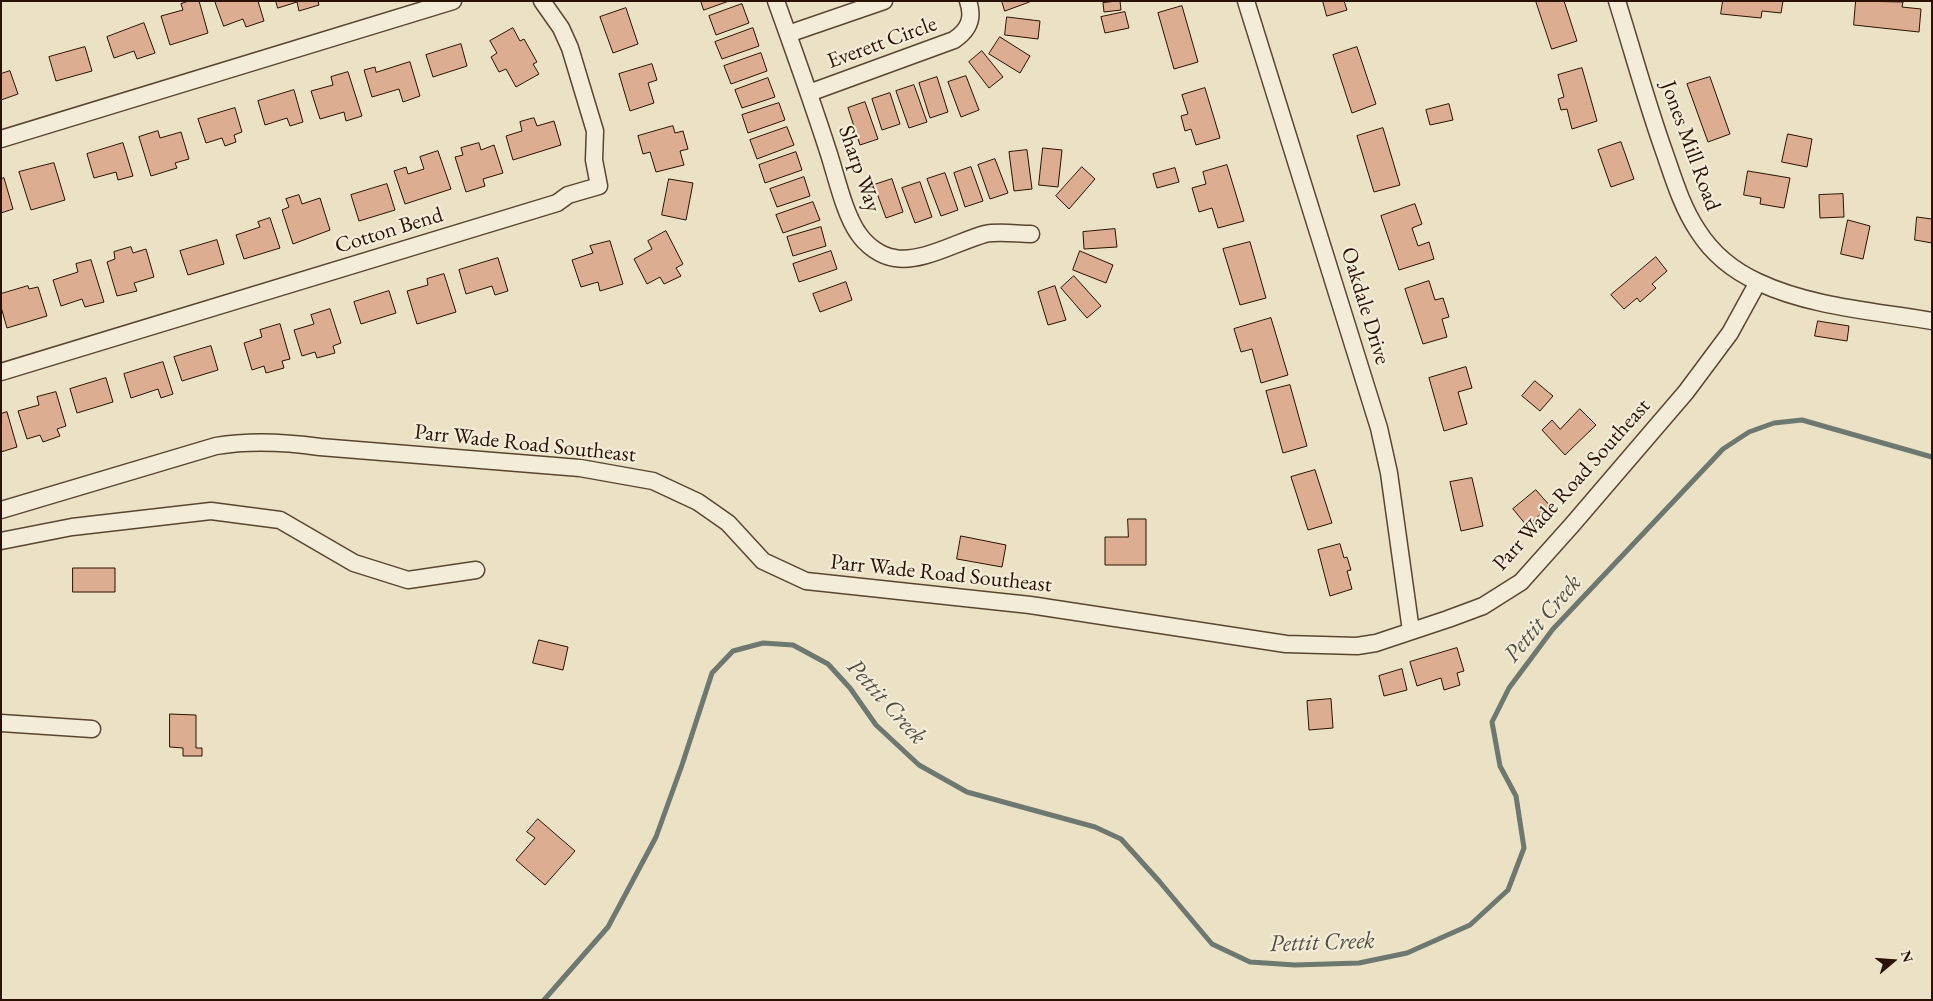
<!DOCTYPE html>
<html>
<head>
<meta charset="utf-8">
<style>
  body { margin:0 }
  #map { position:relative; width:1933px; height:1001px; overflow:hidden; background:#ebe1c4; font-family:"EB Garamond",serif }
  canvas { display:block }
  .frame { position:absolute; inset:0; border:2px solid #2a1100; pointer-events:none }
  .north { position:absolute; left:1868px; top:936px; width:50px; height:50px; -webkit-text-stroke:4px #f2ecd9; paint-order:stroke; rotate:72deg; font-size:14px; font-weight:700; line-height:20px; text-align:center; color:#2a1100 }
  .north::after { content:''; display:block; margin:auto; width:18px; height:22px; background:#2a1100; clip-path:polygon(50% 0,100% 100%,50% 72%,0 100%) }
</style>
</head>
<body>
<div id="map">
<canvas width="1933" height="1001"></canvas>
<div class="frame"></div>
<div class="north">N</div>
</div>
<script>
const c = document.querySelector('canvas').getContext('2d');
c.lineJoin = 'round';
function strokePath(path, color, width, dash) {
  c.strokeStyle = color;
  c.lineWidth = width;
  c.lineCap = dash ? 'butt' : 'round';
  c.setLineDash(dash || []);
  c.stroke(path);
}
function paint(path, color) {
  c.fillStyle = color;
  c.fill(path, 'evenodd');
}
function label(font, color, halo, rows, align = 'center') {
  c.font = font + ' "EB Garamond",serif';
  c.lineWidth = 4.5;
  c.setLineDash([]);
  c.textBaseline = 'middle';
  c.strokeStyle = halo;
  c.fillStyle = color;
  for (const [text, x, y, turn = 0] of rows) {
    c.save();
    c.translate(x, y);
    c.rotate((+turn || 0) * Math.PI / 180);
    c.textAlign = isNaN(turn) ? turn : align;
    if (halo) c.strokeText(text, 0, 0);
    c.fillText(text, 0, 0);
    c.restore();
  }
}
const stream = new Path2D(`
  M544,1000L608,927L656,837L682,765L712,673L733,651L763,643L793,645L828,664L850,688L876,725L919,765L967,792L1095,827L1121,839L1159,881L1212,944L1250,962L1295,965L1359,963L1407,953L1470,925L1508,890L1524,848L1516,796L1500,766L1492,722L1509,688L1553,629L1723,449L1749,432L1774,423L1802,420L1932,457`);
const building = new Path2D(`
  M189,1H199L208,33L170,45L161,16L183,10L181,4Z
  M215,1H258L264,21L246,27L243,19L224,26Z
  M276,1H318L319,5L299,11L297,2L278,8Z
  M701,1H729L704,10Z
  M1002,1H1032L1005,11Z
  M1120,1L1121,10L1104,12L1103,3Z
  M1323,1H1344L1347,10L1327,16Z
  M1536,1H1564L1577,41L1552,49Z
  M1723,1H1783L1781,13L1762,11L1761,18L1721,14Z
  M1856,1L1903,2L1902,7L1921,9L1919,32L1854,25Z
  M742,4L749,23L716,35L709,16Z
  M1182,6L1198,62L1174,69L1158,13Z
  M626,8L638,44L613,53L600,17Z
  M1125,12L1129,28L1105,33L1101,17Z
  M1007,17L1040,21L1038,39L1005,35Z
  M144,23L155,53L137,59L134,51L114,58L107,37Z
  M513,28L520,41L524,39L537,62L533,64L539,74L516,87L506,69L499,72L491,57L497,53L490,41Z
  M753,28L759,46L722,59L715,42Z
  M1000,37L1030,56L1020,73L989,54Z
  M461,44L467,66L433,77L426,55Z
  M85,47L92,71L56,81L49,57Z
  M1357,47L1376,104L1352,113L1333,55Z
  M982,51L1003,77L989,88L969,62Z
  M761,53L767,71L731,84L724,66Z
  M410,62L420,96L403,102L399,89L372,97L364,70L375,67L376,72Z
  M652,64L657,80L648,83L654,103L630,111L619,74Z
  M1582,68L1597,121L1572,129L1567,109L1561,110L1558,99L1564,97L1558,75Z
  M10,71L18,94L1,100V74Z
  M348,72L362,116L346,121L344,112L320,119L311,91L333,85L331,77Z
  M966,76L979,110L961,117L948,82Z
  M937,77L948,112L930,118L919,83Z
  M1710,77L1730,134L1708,142L1687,84Z
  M768,78L775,97L742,108L735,90Z
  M914,85L927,122L909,128L896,91Z
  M1205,88L1220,138L1196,145L1191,129L1185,131L1181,116L1188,114L1182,95Z
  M294,90L303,122L290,126L287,118L265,125L258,101Z
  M890,93L900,124L882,130L872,99Z
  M865,102L878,139L860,145L848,108Z
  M779,103L785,120L748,133L742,115Z
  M1449,104L1453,120L1430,125L1426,110Z
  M235,108L242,132L234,135L236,142L225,146L222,138L206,143L198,119Z
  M534,118L537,126L554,121L561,145L513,160L506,136L522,131L520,122Z
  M673,126L675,133L683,131L688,149L680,151L684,165L656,172L650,152L643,154L638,136Z
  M787,127L794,145L757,159L750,140Z
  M1383,128L1400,185L1374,192L1357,136Z
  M158,131L160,138L181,132L189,159L175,163L177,168L151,176L139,137Z
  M1788,134L1812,139L1807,167L1782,162Z
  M1621,142L1634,179L1611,187L1598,150Z
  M123,143L133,176L118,180L116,172L94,178L87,154Z
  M479,143L481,150L494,145L503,173L483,179L485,186L466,192L455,157L463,155L461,148Z
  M1043,148L1062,150L1058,187L1039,185Z
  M1027,150L1032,189L1014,191L1009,152Z
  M438,151L451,189L405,204L394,171L406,167L408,174L424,169L420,157Z
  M796,152L802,170L765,183L759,165Z
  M995,159L1008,193L990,199L978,165Z
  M54,163L65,200L31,210L19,172Z
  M1227,165L1244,221L1218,228L1212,208L1199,212L1192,188L1206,184L1203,172Z
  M971,167L983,201L965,207L954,173Z
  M1082,167L1095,179L1069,209L1056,196Z
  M1175,168L1179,182L1157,188L1153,174Z
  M1748,171L1790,178L1784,208L1760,204L1761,198L1744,195Z
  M945,173L958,210L941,216L927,179Z
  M804,177L810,196L777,207L770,189Z
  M4,178L13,209L1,213V179Z
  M669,179L693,183L686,220L662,215Z
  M892,179L903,212L886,218L874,185Z
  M920,182L932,217L915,223L902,188Z
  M387,184L395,210L359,221L351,195Z
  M1843,194L1844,217L1820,218L1819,195Z
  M299,195L302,204L320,198L330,230L293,244L282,210L289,207L286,199Z
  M813,202L820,220L783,233L776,215Z
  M1415,204L1422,224L1412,228L1418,246L1429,242L1434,259L1399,270L1381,216Z
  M1917,217L1932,219V243L1915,240Z
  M270,218L280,248L244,259L236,235L260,227L258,222Z
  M1848,220L1870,226L1863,259L1841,254Z
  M821,227L826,246L793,256L787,237Z
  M1115,229L1117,247L1084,249L1083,232Z
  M666,231L683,264L676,268L681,276L664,284L660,277L647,284L634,259L652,249L648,241Z
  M217,240L224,264L188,275L180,251Z
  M610,241L623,284L600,291L598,282L581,287L572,260L593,253L590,246Z
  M1250,242L1266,298L1240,305L1223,249Z
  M131,247L133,253L146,249L154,277L134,283L137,291L117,296L107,262L115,259L114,252Z
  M831,251L837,269L799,282L793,264Z
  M1080,251L1113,265L1106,283L1073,270Z
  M1656,257L1667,271L1652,284L1656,288L1640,302L1637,298L1624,309L1611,295Z
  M498,258L508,291L495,295L492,286L466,294L459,270Z
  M91,260L104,302L85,307L82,299L61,306L53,280L78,272L76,264Z
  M444,274L456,312L417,324L407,291L428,285L427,279Z
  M1074,276L1101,306L1087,318L1061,288Z
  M1429,281L1435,300L1443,298L1449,317L1442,319L1447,337L1423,344L1405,289Z
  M846,282L852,300L820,312L813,294Z
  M28,286L29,289L38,287L47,316L7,328L1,307V294Z
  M1055,286L1066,320L1048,325L1038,292Z
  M389,291L396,313L361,324L354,302Z
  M330,309L341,343L333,346L335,353L317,358L315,352L302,356L294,330L314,324L311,315Z
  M1271,318L1288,375L1261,383L1252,349L1241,352L1234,329Z
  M1818,321L1849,326L1847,341L1815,336Z
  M280,324L290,359L282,361L284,368L266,373L264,366L252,370L244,343L262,337L260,330Z
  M211,346L218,370L182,381L174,357Z
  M163,362L173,394L161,398L158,389L131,398L124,374Z
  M1466,367L1472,388L1458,392L1467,424L1444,431L1429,378Z
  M106,378L113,402L77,413L70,389Z
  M1535,381L1553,396L1540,411L1522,396Z
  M1290,385L1307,446L1283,453L1266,391Z
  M56,392L66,426L57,429L60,436L43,442L40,435L27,439L18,411L39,405L37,397Z
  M1580,409L1596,425L1565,455L1542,430L1552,420L1560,429Z
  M7,412L17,447L1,452V414Z
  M1315,470L1332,523L1308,530L1291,477Z
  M1472,478L1483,526L1461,531L1450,482Z
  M1536,490L1550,506L1527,526L1513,509Z
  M1128,519H1146V565H1105V537H1128Z
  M961,536L1006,545L1002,567L957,559Z
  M1340,544L1344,558L1347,557L1351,570L1347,571L1352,589L1330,596L1318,550Z
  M73,568H115V592H73Z
  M539,640L568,647L563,670L533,663Z
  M1457,648L1464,671L1457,673L1460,685L1444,690L1441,678L1417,686L1410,662Z
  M1402,669L1407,690L1384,696L1379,676Z
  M1331,699L1333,728L1309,730L1307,701Z
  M170,714L196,715V748H202V756H183V748L170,747Z
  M538,819L575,851L545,885L516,860L535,838L527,832Z`);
const minor = new Path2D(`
  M776,1C794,51 812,101 828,151C836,175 844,213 858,233C866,245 880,256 895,258C922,263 959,241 985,234C999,231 1017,234 1031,234
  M1246,1L1379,428L1389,473L1411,631
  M1617,1C1633,52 1647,104 1665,154C1674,180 1682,207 1698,231C1712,253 1734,271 1758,282C1811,307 1874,311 1932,321
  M788,34L884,1
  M809,93L954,40C969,30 974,18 968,1
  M1,139L453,1
  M1,372L557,203L568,195L599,186L594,160L595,131L570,48L561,28L542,1
  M1,510L216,446C251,440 285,442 320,447L580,468L653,481L698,502L728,523L763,561L806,581L1030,605L1286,644L1357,646L1376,643L1448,619L1483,606L1521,582L1572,525L1686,392L1730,333L1758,282
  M1,541L72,527L211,511L280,520L354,563L408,580L476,570
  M1,723L92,729`);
const streetNames = [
  ["Everett Circle",882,43,-20],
  ["Jones Mill Road",1690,146,70],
  ["Sharp Way",859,169,71],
  ["Cotton Bend",389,231,-17],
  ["Oakdale Drive",1365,306,73],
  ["Parr Wade Road Southeast",525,444,6],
  ["Parr Wade Road Southeast",1572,485,-48],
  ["Parr Wade Road Southeast",941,574,6]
];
const waterNames = [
  ["Pettit Creek",1543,619,-50],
  ["Pettit Creek",886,702,48],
  ["Pettit Creek",1322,943,-2]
];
strokePath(stream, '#6d7870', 5);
paint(building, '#ddad92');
strokePath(building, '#2a1100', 1);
strokePath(minor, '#5a4531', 19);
strokePath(minor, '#f2ecd9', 16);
label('22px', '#2a1100', '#f2ecd9', streetNames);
label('italic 24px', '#514d41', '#f2ecd9', waterNames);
</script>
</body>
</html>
